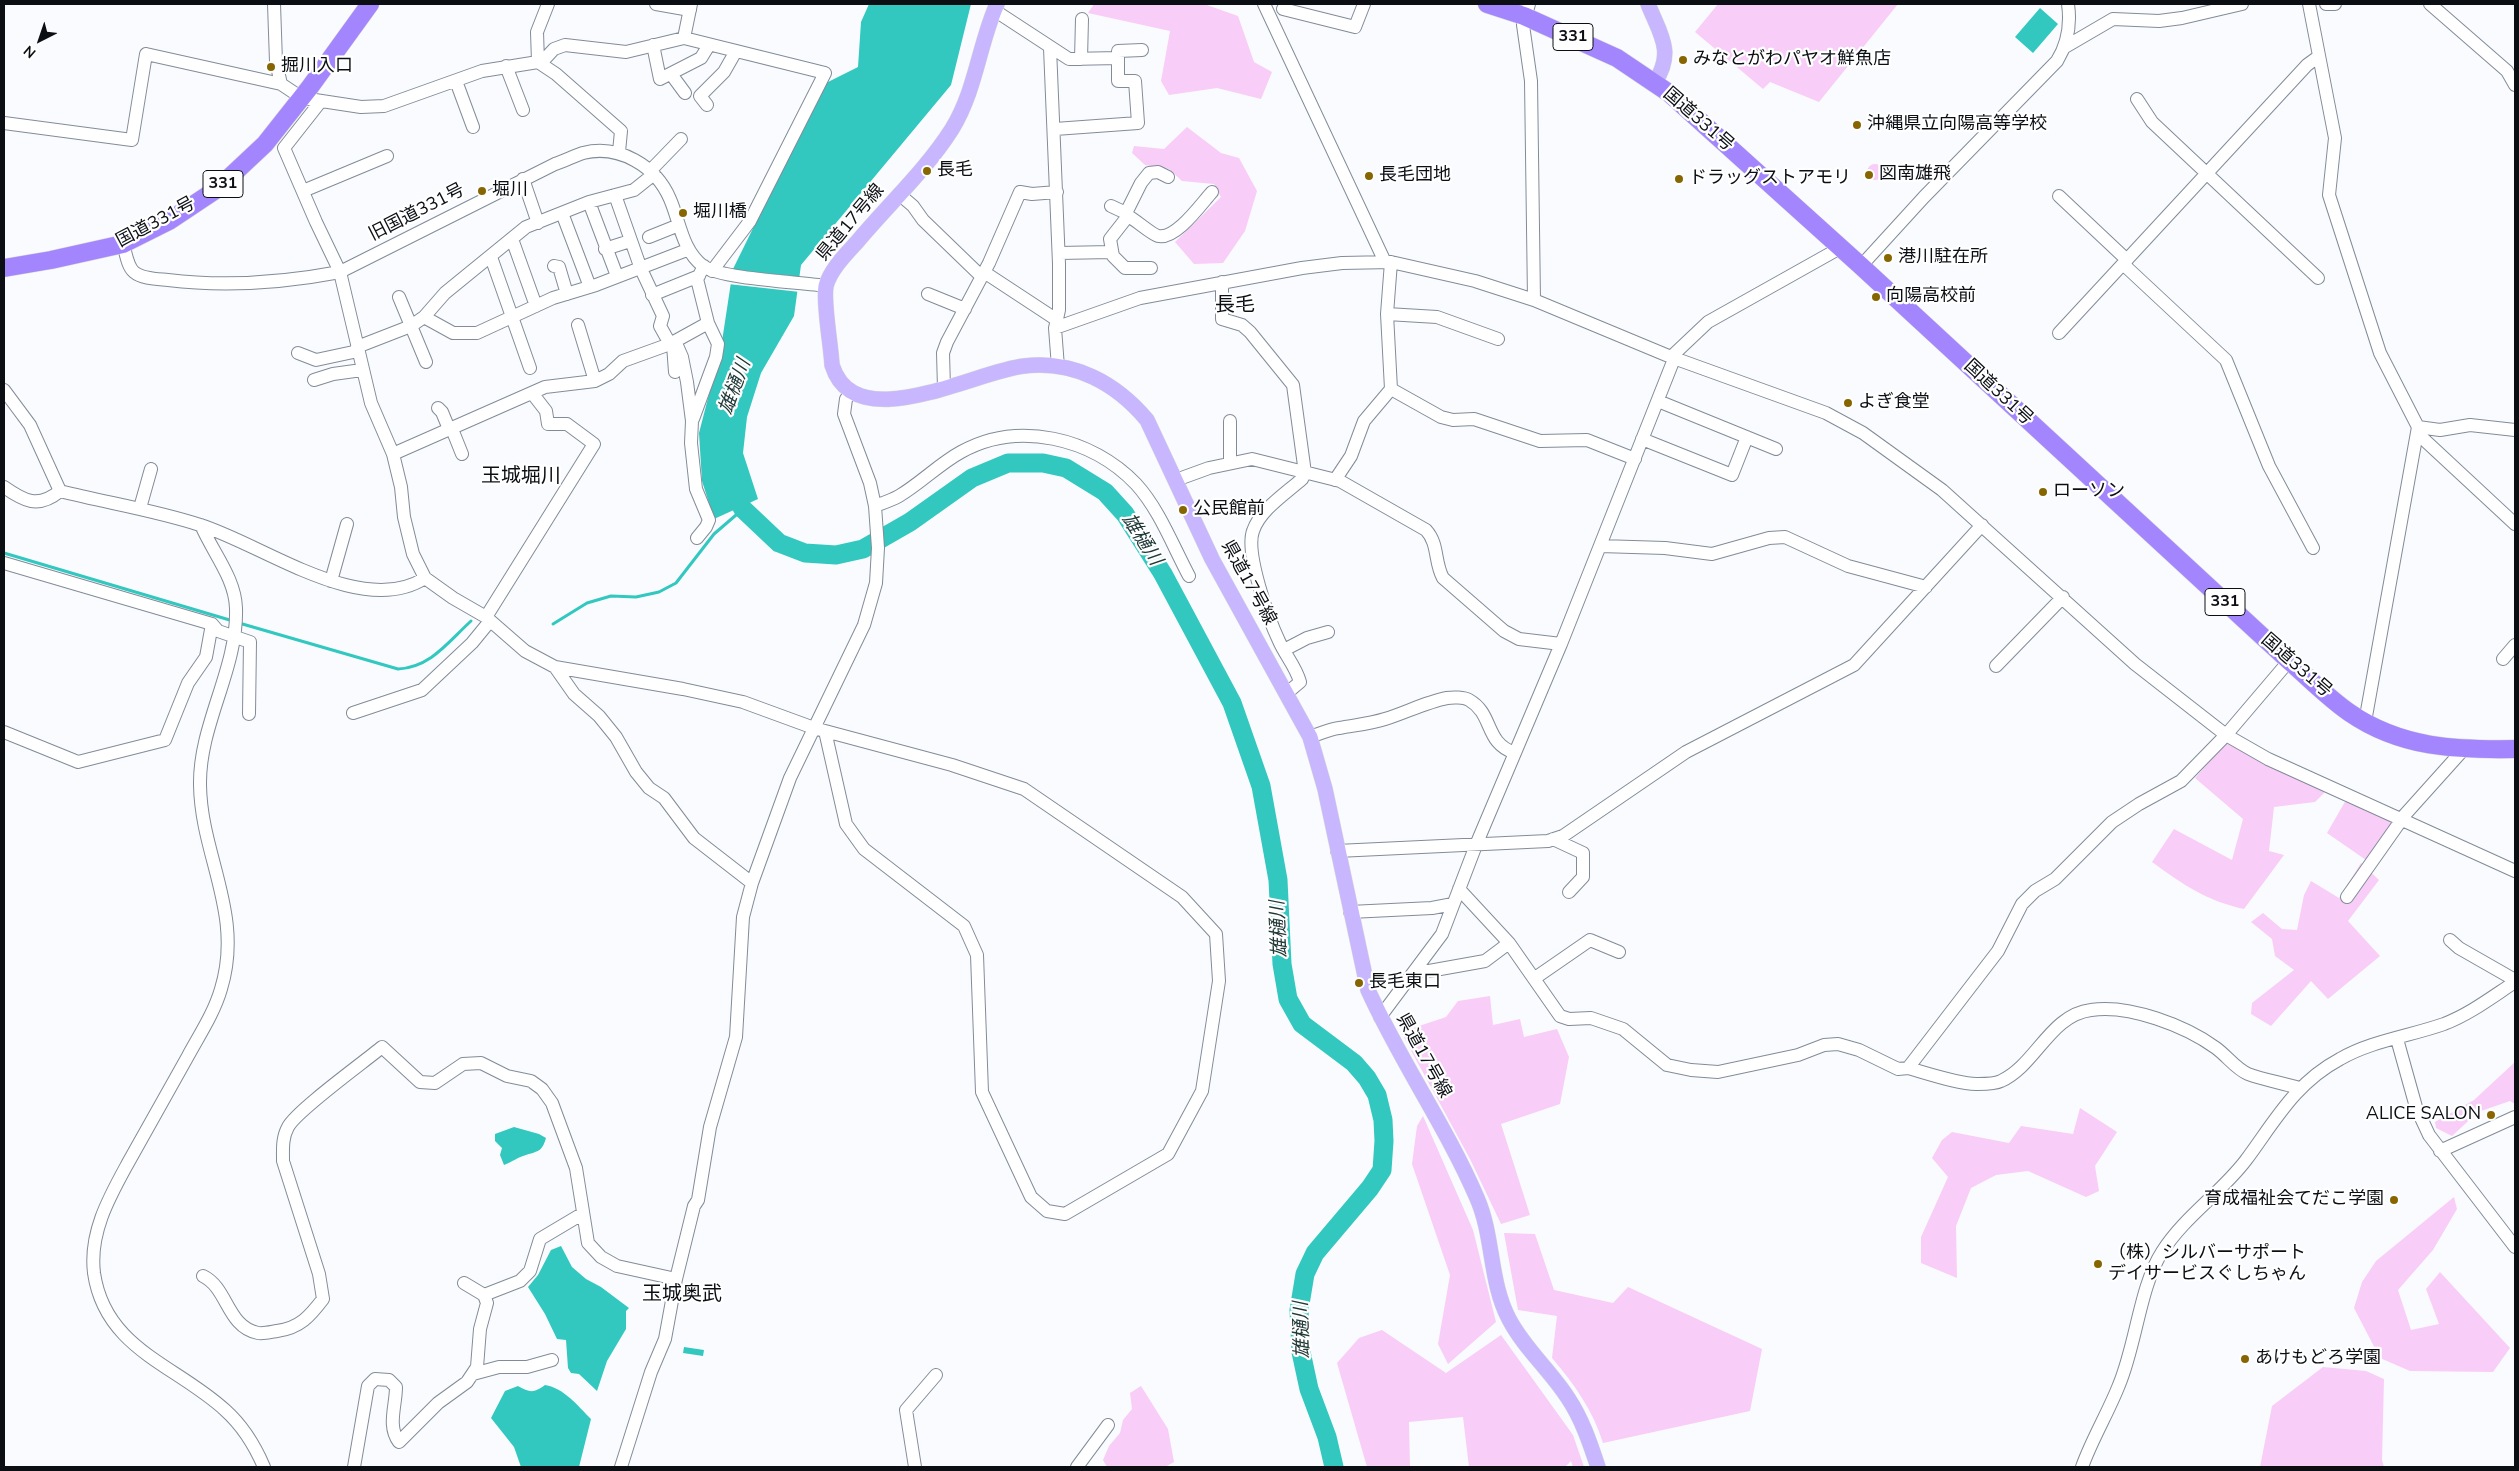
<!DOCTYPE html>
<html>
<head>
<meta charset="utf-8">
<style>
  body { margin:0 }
  #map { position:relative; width:2519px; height:1471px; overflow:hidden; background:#f9fbfe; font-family:"Nunito Sans",sans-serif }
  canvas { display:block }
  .frame { position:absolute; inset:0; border:5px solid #0b0f14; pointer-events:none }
  .north { position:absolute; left:15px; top:15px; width:50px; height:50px; -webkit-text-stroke:4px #fff; paint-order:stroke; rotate:221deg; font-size:14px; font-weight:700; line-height:20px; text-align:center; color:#0b0f14 }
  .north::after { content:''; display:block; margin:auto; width:18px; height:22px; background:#0b0f14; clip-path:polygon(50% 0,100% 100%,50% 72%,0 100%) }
</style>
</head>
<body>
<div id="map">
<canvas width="2519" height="1471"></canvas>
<div class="frame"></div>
<div class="north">N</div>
</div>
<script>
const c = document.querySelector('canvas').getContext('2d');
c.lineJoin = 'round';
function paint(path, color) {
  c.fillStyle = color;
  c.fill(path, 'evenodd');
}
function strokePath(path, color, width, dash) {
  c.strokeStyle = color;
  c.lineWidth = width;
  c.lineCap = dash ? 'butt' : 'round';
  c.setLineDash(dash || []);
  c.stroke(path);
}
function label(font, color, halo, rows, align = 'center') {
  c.font = font + ' "Nunito Sans","Noto Sans JP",sans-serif';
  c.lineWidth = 4.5;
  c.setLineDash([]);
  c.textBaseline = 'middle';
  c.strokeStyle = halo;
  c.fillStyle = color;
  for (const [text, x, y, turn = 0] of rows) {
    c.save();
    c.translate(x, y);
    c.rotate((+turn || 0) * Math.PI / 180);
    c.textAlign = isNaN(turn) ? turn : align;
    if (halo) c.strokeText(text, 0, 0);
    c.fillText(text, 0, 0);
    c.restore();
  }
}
const green = new Path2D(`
  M1094,4H1204L1238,16L1254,62L1272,72L1261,99L1217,88L1169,95L1161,81L1170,31L1088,13Z
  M1718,4H1898L1819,102L1770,82L1763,89L1695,32Z
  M1187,127L1221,153L1239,158L1257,191L1245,231L1223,263L1194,264L1175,242L1221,197L1214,184L1182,181L1169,169L1145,165L1132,153L1134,146L1164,149Z
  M1867 172a8 8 0 1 1 16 0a8 8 0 1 1-16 0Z
  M2226,743L2327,790L2315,802L2274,807L2269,851L2284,855L2244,909C2207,901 2182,884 2152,862L2174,829L2232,860L2243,819L2195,778Z
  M2346,800L2392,822L2366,860L2327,833Z
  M2361,863L2379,880L2348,921L2380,956L2328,999L2311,981L2271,1026L2251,1014L2252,1003L2294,970L2275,956L2272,939L2251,922L2263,913L2282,929L2297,930L2304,895L2311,881L2339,898Z
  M1490,996L1493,1025L1520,1019L1524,1037L1557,1029L1569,1057L1560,1104L1501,1124L1530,1215L1501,1224L1470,1159L1401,1032L1446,1017L1458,1001Z
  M2515,1047V1104L2510,1101L2478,1112L2452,1136L2436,1128L2435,1122L2474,1100L2515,1062Z
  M2080,1108L2117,1132L2095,1166L2099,1191L2086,1197L2028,1171L1996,1175L1971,1188L1956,1226L1957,1278L1921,1263V1237L1948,1177L1932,1158L1942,1140L1952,1132L2009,1143L2021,1126L2073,1134Z
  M1423,1116L1473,1230L1496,1322L1448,1364L1438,1344L1450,1275L1412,1164L1417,1126Z
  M2454,1197L2457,1209L2433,1250L2398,1290L2411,1330L2439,1324L2426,1289L2440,1272L2510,1348L2493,1372L2410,1371L2380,1358L2354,1308L2362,1282L2376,1261Z
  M1504,1233L1535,1234L1554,1290L1613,1303L1628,1287L1762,1349L1750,1411L1603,1443C1593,1410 1574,1384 1552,1358L1557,1316L1518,1310Z
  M1382,1330L1446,1373L1501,1335L1573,1435L1584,1467H1573L1571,1461L1565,1467H1469L1463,1417L1409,1422L1410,1467H1367L1337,1363L1359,1338Z
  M2323,1367L2366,1371L2384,1379L2382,1460L2384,1467H2260L2272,1406Z
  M1141,1386L1168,1429L1174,1462L1165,1467H1107L1103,1460L1109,1446L1120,1433L1123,1420L1132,1409L1130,1393Z`);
const water = new Path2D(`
  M869,4H971L951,85L801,265L794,316L761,373L747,417L743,453L758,499L714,519L702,481L699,433L721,348L733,269L824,84L858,67L861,22Z
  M2040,8L2058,24L2033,53L2015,37Z
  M514,1127L539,1134L546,1138C542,1152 538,1151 526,1155C518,1157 512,1162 504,1165L500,1155L502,1148L495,1141V1134Z
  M561,1246L572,1267L586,1279L601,1287L629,1308L626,1311V1329L607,1361L597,1391L579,1374L571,1373L568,1368L566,1340L557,1339L545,1314L528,1287L538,1275L551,1250Z
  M684,1347L704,1350L703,1356L683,1353Z
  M545,1385C564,1388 578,1406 591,1419L579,1467H521L514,1447L491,1418L505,1391L518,1386C530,1393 534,1393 545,1385Z`);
const pier = new Path2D(`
  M730,270L802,277L800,292L728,284Z`);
const stream = new Path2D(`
  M4,553L233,621
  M239,623L398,669C431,667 448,642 471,621
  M553,624L587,603L611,596L636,597L659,592L676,583L714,534L743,509`);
const river = new Path2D(`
  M729,484L743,509L779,543L805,553L836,555L863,549L910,522L972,478L1008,463H1043L1066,468L1105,492L1125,514L1163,574L1232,703L1261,786L1278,880L1282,964L1288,999L1302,1024L1354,1063L1367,1078L1377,1095L1383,1120L1384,1141L1382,1170L1370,1188L1315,1253L1305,1274L1299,1310L1301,1352L1309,1389L1327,1437L1334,1467`);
const minor = new Path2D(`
  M274,4L276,62L281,84
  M656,4L690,10
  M1264,4L1385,262
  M1529,4L1523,25L1531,81L1534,300
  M2309,4L2335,138L2329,195L2380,353L2418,427L2365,722
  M2326,4H2335
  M2430,4L2507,71L2515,85
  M1283,9L1355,27L1364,4
  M994,10L1069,59L1118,58
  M684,38L691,4
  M653,45L660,79L701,58L709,45
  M2065,47L2113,19L2159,21L2182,18L2242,4
  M1050,48L1059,264V310L1055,328L1058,367
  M1081,59L1082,19
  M538,62L537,32L548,4
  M541,63L554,49L565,45L626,52L684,38L825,73L750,221L712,271
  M506,66L523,110
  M671,74L685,93
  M456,81L473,127
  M2137,99L2152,122L2318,278
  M321,101L284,148L316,222L340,272L371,403L393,454L401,487L404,517L413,554L425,578L453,598L486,617L525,651L555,667L683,689L743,702L814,728L825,731L952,765L1024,789L1182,897L1216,934L1219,981L1202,1091L1168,1154L1065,1214L1047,1211L1031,1197L982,1092L977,955L964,926L864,849L846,824L825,731
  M707,105L700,96L724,72L736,51
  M4,123L132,140L146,54L281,84L302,98L361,107L384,106L482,71L538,62L556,74L621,131L619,152
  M1055,129L1138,123L1135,81H1118V51L1142,50
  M650,171L681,139
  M523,179L538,223
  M303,191L387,156
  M899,194L913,206L923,220L982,277
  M615,195L641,269L663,316L660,326L670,344
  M2059,196L2127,260
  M589,202L617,276
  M1111,206L1126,213
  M562,213L590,287
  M1128,216C1136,220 1151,234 1158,236C1176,240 1201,204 1212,192
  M649,237L679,225
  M512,239L536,306
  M123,244C126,253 127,266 134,272C142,279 158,279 168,280C226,287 282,283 340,272L555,164C564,161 574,156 583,153C619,144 656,166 670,199C680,222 682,250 703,266C722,279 799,282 826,286
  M605,249L630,241
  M1059,253L1111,252
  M491,257L530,368
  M2123,264L2226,360L2269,466L2313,548
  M554,266L559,267L567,294
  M1861,266L1924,197L2057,61C2068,43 2071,25 2068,4
  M1151,268H1125L1113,256L1110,239L1128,216L1126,213L1141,183L1149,173L1158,172L1168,177
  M984,272L1057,320
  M1222,282V319L1242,325L1250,332L1293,385L1305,473L1302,479C1285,494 1260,510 1253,531C1245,553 1269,620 1279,641C1285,655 1296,667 1300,682L1287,693
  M928,294L965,309
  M652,295L699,276
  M399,297L426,362
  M1387,314L1437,317L1498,339
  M424,317L453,333H477L553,298L596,285L687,250
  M578,325L595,381
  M1055,328L1140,298L1302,268L1342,263L1391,262L1475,281L1534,300L1671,357L1826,413L1863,433L1942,490L2135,664L2226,735L2268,759L2515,871
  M2059,333L2307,65L2318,57
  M675,341L682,357L687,382L692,421L691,443L696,489L709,520L706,527L697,538
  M673,345L675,372
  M357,347L411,326L424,317L445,293L526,227L589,202L634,190L654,174
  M298,353L316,360L358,351
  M1671,357L1708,322L1840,248
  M314,380L333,374L362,370
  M944,388L943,353L947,342L989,263L1020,192L1032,194L1057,192
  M1391,389L1441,417L1453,420L1474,419L1540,441L1587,440L1635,459
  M4,390L30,425L60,491C107,503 154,510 200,525C262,544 362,619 425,578
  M1658,401L1776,449
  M438,408L442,412L449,429
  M693,419L716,357L718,344L708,323
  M1230,421V463
  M2418,427L2440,430L2470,425L2515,430
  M452,429L462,454
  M2417,433L2515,524
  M1642,439L1732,475L1747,437
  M393,454L545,387L595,381L609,374L623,361L670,344L708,323L697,279L704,266
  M1176,480L1209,468L1252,459L1340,481L1426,530C1439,544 1434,562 1443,578L1504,631L1519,639L1561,644
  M1335,480L1351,456L1364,421L1391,389L1387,314L1391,262
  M4,487C24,501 38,509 60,491
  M875,506C883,503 892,500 899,496C921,483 939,464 961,452C1018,420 1092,438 1136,484C1159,509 1173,546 1189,576
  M140,508L151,469
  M201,525C213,553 235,578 236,608C238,669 199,724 200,785C201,856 244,914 221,989C214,1013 200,1034 188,1056C168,1091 148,1127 128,1163C110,1196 89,1232 94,1273C105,1349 176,1365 225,1410C243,1426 255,1446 264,1467
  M1600,546L1665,548L1712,554L1769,538L1785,537L1848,566L1926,587
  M4,563L212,624L218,631L250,642L249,714
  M331,581L347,524
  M486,617L594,444L567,424H548L546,411L532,393
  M1284,650L1307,638L1328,632
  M2503,659L2515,645
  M1996,666L2063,597
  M555,667L574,694L599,716L616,737L636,772L649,788L664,798L694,838L752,883
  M353,713L422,690L472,643L490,621
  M4,732L78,762L165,740L188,683L206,657L212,624
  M1310,737C1319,734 1330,729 1339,728C1355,725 1369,724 1385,719C1405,713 1426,702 1447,698C1453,697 1464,697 1469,700C1494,714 1484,743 1515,753
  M2401,819L2463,750
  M1553,839L1583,853V877L1569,892
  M1337,851L1548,841L1563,836L1686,752L1854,665L1982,525
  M1459,889L1509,943L1560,1016L1569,1019L1591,1018L1623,1029L1667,1065L1691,1070L1718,1072L1798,1055L1824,1045L1838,1044L1859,1050L1898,1069L1908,1068C1926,1073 1962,1085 1978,1084C1985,1084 1995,1084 2001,1081C2036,1065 2050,1015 2091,1010C2129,1004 2186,1026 2216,1048C2227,1056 2236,1069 2248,1074C2264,1080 2283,1083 2299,1088
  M2347,897L2402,819
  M1350,912L1432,908L1453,904
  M2450,940L2459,948L2515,980
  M1415,970L1429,971L1485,961L1509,943
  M1535,978L1590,940L1619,952
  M1380,1017L1442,934L1476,845L1561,644L1674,359
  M2397,1039L2416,1107L2429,1135L2515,1247
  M1908,1068L1998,951L2022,904L2035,891L2055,879L2112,822L2139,804L2181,781L2226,735L2289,661
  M2440,1151L2515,1117
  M203,1276C228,1288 227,1327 258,1333C263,1334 271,1332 277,1331C300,1328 310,1316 323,1299L319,1274L283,1161C283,1149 282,1138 288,1127C296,1111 364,1062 382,1047L420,1082L435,1083L463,1064L481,1063L507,1076L531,1081L542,1089L552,1103L576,1168L588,1243L601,1257L617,1266L676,1279
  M464,1283L484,1295L520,1281L530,1271L540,1239L582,1214
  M473,1374L499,1367H527L552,1360
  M354,1467L368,1386L375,1379L389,1380L396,1387C396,1406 387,1426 399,1442L438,1403L467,1382L477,1367L480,1329L487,1303L484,1295
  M621,1467L651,1372L665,1339L676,1279L694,1206L698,1200L710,1127L736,1037L743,917L752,883L790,778L864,625L876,583L878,548L875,506L870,483L844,414L846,399L851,393
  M915,1467L906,1410L936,1375
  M1077,1467L1108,1425
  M2082,1467C2092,1439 2108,1413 2119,1385C2136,1345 2140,1286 2162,1252C2184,1217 2221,1193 2246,1160C2275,1121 2295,1083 2340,1059C2371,1041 2410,1036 2444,1024C2470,1014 2492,997 2515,982`);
const major = new Path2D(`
  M997,4C979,44 976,90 952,129C926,170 888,205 857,242C846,254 830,270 826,286C823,303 831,345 832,365C855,439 975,371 1024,366C1074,360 1116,383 1147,420L1212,559L1310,737L1325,789L1368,990C1400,1061 1446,1126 1477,1198C1494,1237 1489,1281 1509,1319C1524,1348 1550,1370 1568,1398C1582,1419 1590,1443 1598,1467
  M1648,4C1660,34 1675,52 1655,82`);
const highway = new Path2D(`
  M1487,4L1524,16L1617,58L1669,93L1861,266L2289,661C2309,678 2328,698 2350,713C2401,748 2456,750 2515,749
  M4,268L51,260L123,244L169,221L217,189L265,144L310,87L370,4`);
const markers = [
  [1683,60,5,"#876601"],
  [271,67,5,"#876601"],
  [1857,125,5,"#876601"],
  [927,171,5,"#876601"],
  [1869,175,5,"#876601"],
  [1369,176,5,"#876601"],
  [1679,179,5,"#876601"],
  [482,191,5,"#876601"],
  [683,213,5,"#876601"],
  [1888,258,5,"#876601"],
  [1876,297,5,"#876601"],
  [1848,403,5,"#876601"],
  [2043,492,5,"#876601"],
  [1183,510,5,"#876601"],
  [1359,983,5,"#876601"],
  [2491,1115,5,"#876601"],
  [2394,1200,5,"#876601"],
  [2098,1264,5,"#876601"],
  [2245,1359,5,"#876601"]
];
const shields = [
  [1573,37,40],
  [223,184,40],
  [2225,602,40]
];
const shieldNames = [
  ["331",1573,37],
  ["331",223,184],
  ["331",2225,602]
];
const poiNames = [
  ["みなとがわパヤオ鮮魚店",1693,60],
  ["掘川入口",281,67],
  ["沖縄県立向陽高等学校",1867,125],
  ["長毛",937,171],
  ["図南雄飛",1879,175],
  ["長毛団地",1379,176],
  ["ドラッグストアモリ",1689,179],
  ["堀川",492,191],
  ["堀川橋",693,213],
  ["港川駐在所",1898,258],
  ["向陽高校前",1886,297],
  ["よぎ食堂",1858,403],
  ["ローソン",2053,492],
  ["公民館前",1193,510],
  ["長毛東口",1369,983],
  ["ALICE SALON",2481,1115,"right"],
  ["育成福祉会てだこ学園",2384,1200,"right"],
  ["（株）シルバーサポート",2108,1254],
  ["デイサービスぐしちゃん",2108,1275],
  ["あけもどろ学園",2255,1359]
];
const streetNames = [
  ["国道331号",1698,120,41],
  ["旧国道331号",417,213,-27],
  ["国道331号",156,223,-28],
  ["県道17号線",851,223,-50],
  ["国道331号",1998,393,43],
  ["県道17号線",1248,583,61],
  ["国道331号",2296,666,41],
  ["県道17号線",1423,1056,61]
];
const waterNames = [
  ["雄樋川",736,387,-70],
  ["雄樋川",1141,540,57],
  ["雄樋川",1280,929,-93],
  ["雄樋川",1303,1330,-92]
];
const quarterNames = [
  ["長毛",1235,306],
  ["玉城堀川",521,477],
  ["玉城奥武",682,1295]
];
paint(green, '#f8cdf7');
paint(water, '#32c8bf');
paint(pier, '#f9fbfe');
strokePath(stream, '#32c8bf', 3);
strokePath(river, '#32c8bf', 19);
strokePath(minor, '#828c99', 14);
strokePath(major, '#d8d9d9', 16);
strokePath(highway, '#d8d9d9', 19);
strokePath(minor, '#fff', 12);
strokePath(major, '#c8b6fe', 15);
strokePath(highway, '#a386fd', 18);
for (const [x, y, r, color] of markers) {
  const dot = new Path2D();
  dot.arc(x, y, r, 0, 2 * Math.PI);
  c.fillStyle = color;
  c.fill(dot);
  strokePath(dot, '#fff', 2);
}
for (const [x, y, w] of shields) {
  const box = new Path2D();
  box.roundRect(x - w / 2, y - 13.5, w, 27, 4);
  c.fillStyle = '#fff';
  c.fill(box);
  strokePath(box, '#0b0f14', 1);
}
label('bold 16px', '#0b0f14', null, shieldNames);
label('18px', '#0b0f14', '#fff', poiNames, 'left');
label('18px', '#0b0f14', '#fff', streetNames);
label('italic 19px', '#213937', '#fff', waterNames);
label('20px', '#0b0f14', '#fff', quarterNames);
</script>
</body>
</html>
